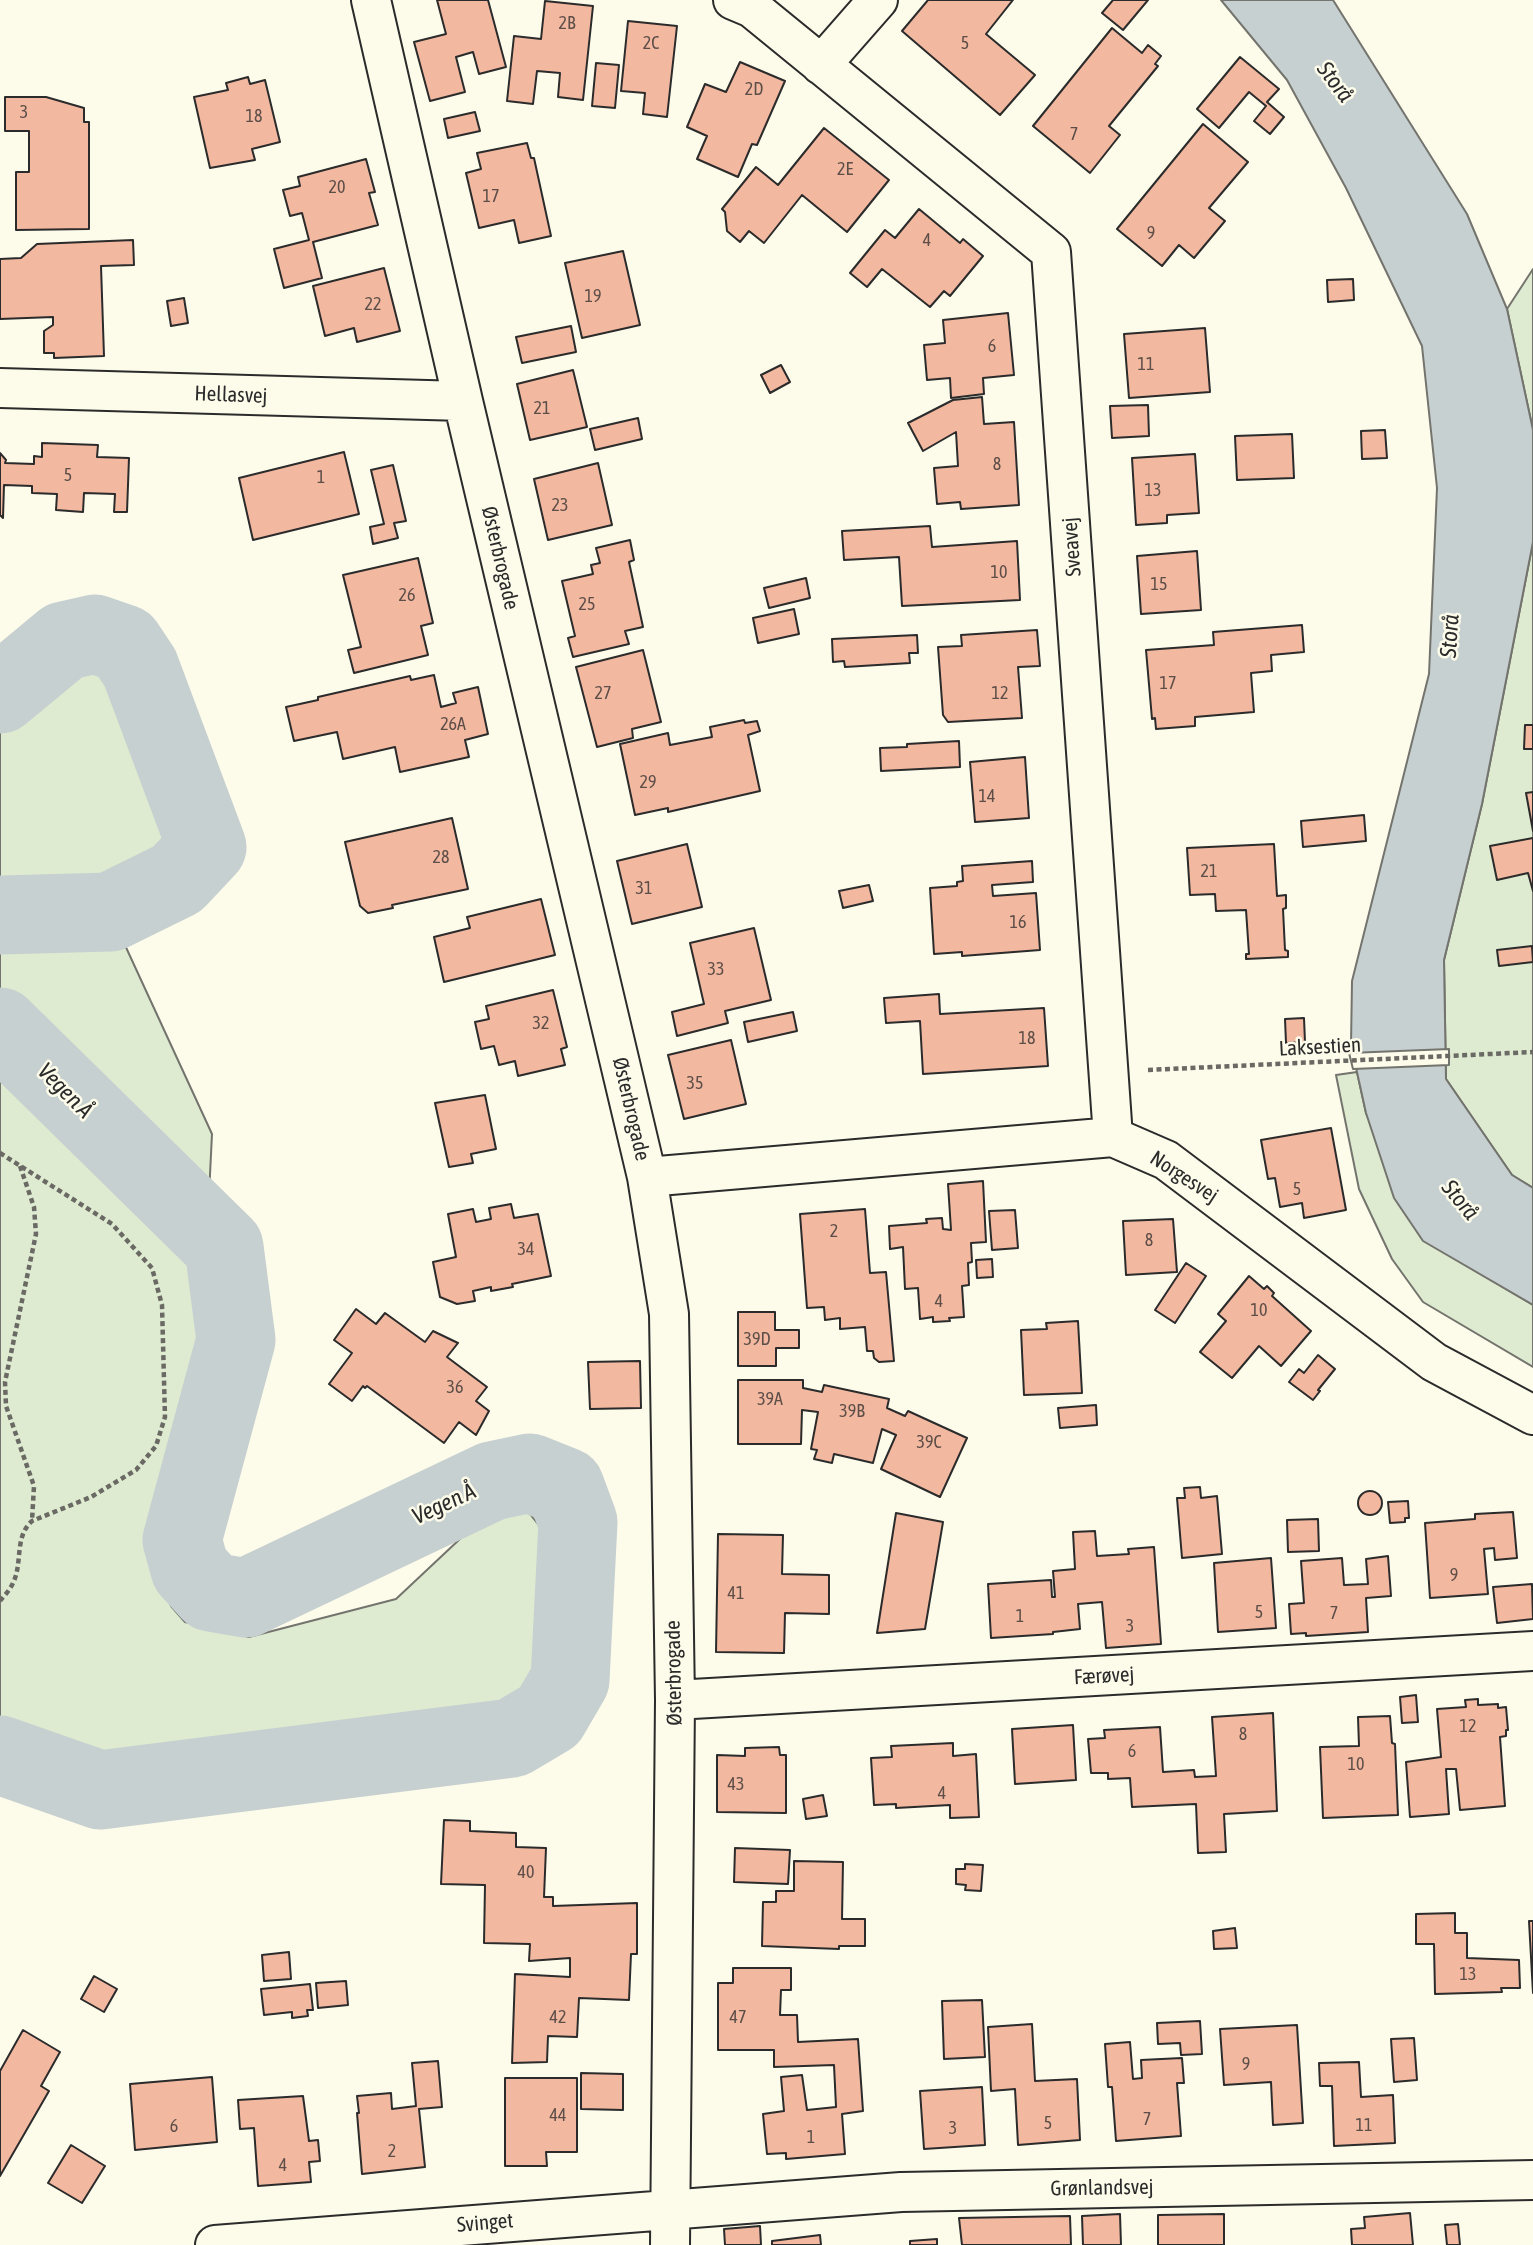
<!DOCTYPE html>
<html>
<head>
<meta charset="utf-8">
<style>
  body { margin:0 }
  canvas { display:block; background:#fdfbea }
</style>
</head>
<body>
<canvas width="1533" height="2245"></canvas>
<script>
const c = document.querySelector('canvas').getContext('2d');
c.lineJoin = 'round';
function paint(path, color) {
  c.fillStyle = color;
  c.fill(path, 'evenodd');
}
function strokePath(path, color, width, dash) {
  c.strokeStyle = color;
  c.lineWidth = width;
  c.lineCap = dash ? 'butt' : 'round';
  c.setLineDash(dash || []);
  c.stroke(path);
}
function label(font, color, halo, rows, align = 'center') {
  c.font = font + ' "Asap Condensed",sans-serif';
  c.lineWidth = 5;
  c.setLineDash([]);
  c.textBaseline = 'middle';
  c.strokeStyle = halo;
  c.fillStyle = color;
  for (const [text, x, y, turn = 0] of rows) {
    c.save();
    c.translate(x, y);
    c.rotate((+turn || 0) * Math.PI / 180);
    c.textAlign = isNaN(turn) ? turn : align;
    if (halo) c.strokeText(text, 0, 0);
    c.fillText(text, 0, 0);
    c.restore();
  }
}
const green = new Path2D(`
  M1533,269V430L1507,309Z
  M1533,542V1188L1512,1175L1446,1079L1444,960L1482,804Z
  M65,667L112,671L175,827L118,930L212,1134L202,1336L154,1563L171,1606L185,1622L249,1637L396,1599L494,1507L526,1509L545,1533L547,1669L504,1714L122,1772L0,1750V697Z
  M1357,1072L1366,1113L1423,1240L1533,1305V1367L1423,1302L1392,1259L1359,1189L1336,1075Z`);
const water = new Path2D(`
  M1221,0H1333L1467,214L1507,309L1533,430V542L1482,804L1444,960L1446,1079L1512,1175L1533,1188V1305L1423,1241L1394,1198L1366,1113L1351,1045L1352,981L1429,674L1437,488L1422,346L1346,188L1287,80Z`);
const pier = new Path2D(`
  M1449,1049V1065L1353,1069L1349,1053Z`);
const river = new Path2D(`
  M0,694L64,641L95,634L124,644L140,668L207,847L177,879L110,912L0,915
  M0,1027L224,1247L236,1340L182,1540L190,1569L211,1592L246,1598L492,1481L530,1473L565,1487L578,1522L570,1680L549,1716L512,1738L100,1790L0,1755`);
const building = new Path2D(`
  M437,0H488L506,67L479,74L473,52L456,57L465,92L430,101L414,42L446,34Z
  M928,0H1013L986,34L1035,75L1000,115L902,31Z
  M1113,0H1148L1123,30L1102,13Z
  M545,1L593,6L583,100L558,97L560,73L537,71L533,104L507,101L514,36L541,39Z
  M628,21L677,26L667,117L643,114L645,93L621,91Z
  M1112,28L1142,53L1148,45L1161,56L1155,64L1158,66L1109,126L1120,135L1090,173L1033,126Z
  M1240,57L1279,89L1267,102L1284,117L1270,134L1254,121L1266,106L1249,92L1219,128L1197,109Z
  M740,62L785,81L757,145L752,144L738,177L697,159L707,136L687,127L705,84L726,92Z
  M596,63L619,65L615,108L592,106Z
  M248,77L250,84L265,80L280,142L252,149L255,160L210,168L194,97L228,90L226,83Z
  M5,97H46L84,108V122H89V229L16,230V172H29V131H5Z
  M475,112L480,131L448,138L444,119Z
  M1203,124L1248,162L1209,208L1225,221L1194,258L1179,245L1162,266L1117,229Z
  M824,128L889,180L847,232L802,195L764,243L749,231L740,242L727,231L725,212L722,209L756,167L778,185Z
  M527,143L531,158H534L551,236L519,243L514,220L479,228L466,173L481,169L477,153Z
  M366,159L375,192L369,193L378,225L313,242L322,278L284,288L274,249L309,240L302,213L290,216L283,190L300,186L298,177Z
  M919,209L960,243L963,239L983,256L950,296L944,291L930,307L882,269L867,287L850,273L885,230L895,238Z
  M133,240L134,265L101,266L104,356L54,358V353H44V331L53,325V317L0,319V259L21,258L37,244Z
  M623,251L640,325L582,338L565,263Z
  M384,268L400,331L357,342L354,328L325,336L313,286Z
  M1353,279L1354,300L1328,302L1327,280Z
  M184,298L188,323L171,326L167,301Z
  M1008,313L1014,375L983,378L984,394L951,398L950,378L927,380L924,345L945,343L943,320Z
  M571,326L576,352L522,363L516,337Z
  M1205,328L1210,392L1129,398L1124,334Z
  M781,365L790,382L770,393L761,375Z
  M573,370L587,427L530,440L517,384Z
  M982,397L984,424L1014,422L1019,505L961,509L960,502L937,504L934,468L958,466L956,432L923,451L908,423L953,400Z
  M1148,405L1149,436L1112,438L1110,406Z
  M638,418L642,439L595,450L590,429Z
  M1385,430L1387,458L1362,459L1361,431Z
  M1292,434L1294,478L1237,480L1235,436Z
  M42,443L98,445L97,457L129,458L127,512H114L115,494L84,493L83,512L56,510L57,494L32,493V486L4,485L3,518L0,515V453L6,460L5,463L34,464V456L42,457Z
  M344,452L359,514L253,540L239,478Z
  M1195,454L1199,513L1167,515V523L1136,525L1132,458Z
  M598,463L612,525L548,540L534,479Z
  M393,465L406,521L394,523L398,538L373,544L370,527L384,524L371,470Z
  M930,526L932,547L1017,541L1020,600L902,606L899,557L844,560L842,531Z
  M630,540L634,560L629,562L643,627L625,631L629,644L573,657L568,638L575,636L562,581L593,574L591,565L600,563L596,548Z
  M1197,551L1201,610L1141,614L1137,556Z
  M418,558L433,623L421,626L428,655L354,673L348,650L361,647L343,575Z
  M806,578L810,598L769,608L764,588Z
  M794,609L799,634L758,643L753,618Z
  M1302,625L1304,652L1271,655L1272,671L1251,673L1254,712L1195,717V726L1156,729L1155,718L1152,719L1146,650L1214,645L1213,632Z
  M1037,630L1040,666L1018,667L1022,718L948,722L943,715L938,647L962,646L961,635Z
  M917,635L918,653H909L910,663L845,667L844,661L833,662L832,639Z
  M643,650L661,722L632,729L633,738L597,747L576,667Z
  M434,675L441,707L456,703L453,693L478,687L488,734L465,740L469,757L400,772L395,747L343,759L337,732L294,741L286,707L318,700V697L410,676L411,680Z
  M744,720L745,723L757,721L760,731L748,735L760,791L668,812V808L635,815L620,744L668,733L670,745L712,737L710,727Z
  M1525,725H1533V749H1524Z
  M959,741L960,767L881,771L880,748L907,747V744Z
  M1025,757L1029,818L975,822L970,762Z
  M1533,792V831L1526,793Z
  M1364,815L1366,841L1303,847L1301,821Z
  M452,818L468,889L392,905L393,908L368,913L360,906L345,842Z
  M1533,838V891L1528,873L1497,880L1490,846Z
  M687,844L702,907L632,924L617,861Z
  M1274,844L1277,896L1286,895V908L1283,909L1285,950L1288,951V957L1246,959V954H1249L1246,910L1216,911L1215,894L1190,895L1187,848Z
  M1032,861L1033,882L992,885L993,896L1036,893L1040,950L962,956V952L934,954L930,888L957,886V882L963,881L962,866Z
  M869,885L873,901L843,908L839,891Z
  M541,899L555,955L444,982L434,937L470,928L467,917Z
  M754,928L771,1000L725,1011L728,1023L677,1036L672,1012L704,1004L690,943Z
  M1532,946L1533,962L1499,966L1497,950Z
  M553,990L567,1047L561,1049L565,1065L518,1076L515,1061L499,1065L494,1046L481,1049L475,1022L489,1019L486,1006Z
  M939,994L940,1014L1044,1008L1048,1066L923,1074L920,1021L886,1023L884,998Z
  M793,1012L797,1031L748,1042L744,1022Z
  M1304,1018L1305,1042L1286,1043L1285,1019Z
  M731,1040L746,1104L684,1119L668,1055Z
  M485,1095L496,1149L471,1154L473,1163L449,1167L435,1103Z
  M1331,1128L1346,1210L1304,1218L1302,1203L1280,1207L1275,1178L1268,1179L1261,1140Z
  M983,1181L986,1242L971,1243L972,1262L968,1263L969,1285L962,1286L964,1317L949,1318L950,1321L933,1322V1317L920,1319L918,1288L905,1289L903,1247L890,1249L889,1226L927,1223L926,1219L942,1218L943,1229L951,1230L948,1184Z
  M511,1204L514,1218L538,1214L551,1276L512,1284L513,1287L491,1291V1287L473,1291L475,1301L457,1304L440,1297L433,1262L456,1257L448,1214L473,1209L476,1222L491,1219L489,1208Z
  M865,1209L870,1273L886,1272L894,1361L879,1362L874,1358L873,1351H867L865,1327L840,1329V1318L825,1320L824,1307L807,1308L800,1214Z
  M1015,1210L1018,1248L992,1250L989,1211Z
  M1173,1219L1177,1272L1126,1275L1123,1221Z
  M992,1259L993,1277L977,1278L976,1260Z
  M1186,1263L1206,1276L1175,1323L1155,1310Z
  M1249,1276L1264,1289L1267,1286L1274,1293L1272,1296L1311,1331L1281,1366L1259,1346L1232,1378L1200,1352L1226,1321L1218,1314Z
  M356,1309L376,1324L385,1313L425,1342L433,1331L458,1343L447,1357L487,1387L476,1401L489,1411L476,1435L459,1422L444,1443L367,1386L365,1388L363,1386L352,1401L329,1384L352,1353L334,1340Z
  M738,1312H775V1330H799V1348H776V1366H738Z
  M1078,1321L1082,1393L1024,1395L1021,1330L1047,1329L1046,1323Z
  M1318,1355L1335,1369L1318,1390L1320,1391L1313,1400L1289,1382L1299,1369L1304,1373Z
  M640,1361L641,1408L590,1409L588,1362Z
  M738,1380H803V1388L822,1392L824,1385L889,1399L887,1408L905,1416L908,1411L967,1438L940,1497L881,1469L896,1435L882,1429L873,1463L834,1454L832,1463L814,1459L817,1450L811,1449L818,1412L802,1410L801,1444H738Z
  M1096,1405L1097,1425L1060,1428L1058,1408Z
  M1200,1487L1201,1498L1217,1496L1222,1554L1182,1558L1177,1498H1185L1184,1488Z
  M1358 1503a12 12 0 1 1 24 0a12 12 0 1 1-24 0Z
  M1408,1501L1409,1518H1405V1522L1390,1523L1388,1502Z
  M1513,1512L1517,1558L1495,1560L1494,1548L1484,1549L1488,1594L1430,1598L1425,1523L1475,1519V1514Z
  M896,1513L943,1522L925,1629L877,1633Z
  M1318,1519L1319,1551L1288,1552L1287,1520Z
  M1095,1531L1097,1556L1129,1554L1128,1549L1154,1547L1161,1644L1106,1648L1102,1602L1078,1604L1080,1629L1053,1632V1634L991,1638L988,1584L1051,1580L1052,1597H1055L1053,1571L1075,1569L1073,1532Z
  M718,1534L783,1535L782,1574L829,1575V1614L785,1613L784,1653L716,1652Z
  M1388,1556L1391,1596L1366,1598L1368,1632L1306,1636V1633L1291,1634L1289,1604L1304,1603L1301,1561L1342,1558L1344,1585L1368,1584L1366,1559Z
  M1271,1558L1276,1628L1218,1632L1214,1563Z
  M1532,1584L1533,1619L1497,1623L1493,1587Z
  M1416,1695L1418,1722L1402,1723L1400,1697Z
  M1478,1699V1705L1498,1704V1708L1506,1707L1508,1730H1506V1736L1500,1737L1505,1806L1460,1810L1456,1769H1446L1449,1814L1410,1817L1406,1762L1441,1757L1437,1709L1466,1707L1465,1700Z
  M1273,1713L1277,1811L1224,1814L1226,1852L1198,1853L1196,1804L1132,1807L1130,1778L1108,1779V1773H1091L1088,1739L1105,1738L1104,1730L1160,1727L1163,1772L1194,1770L1195,1777L1216,1776L1212,1717Z
  M1390,1716L1392,1743L1395,1744L1398,1815L1323,1818L1320,1747L1359,1746L1358,1717Z
  M1073,1725L1076,1780L1015,1784L1012,1729Z
  M953,1743V1756L976,1754L979,1817L950,1818V1805L896,1808V1804L874,1805L871,1758L892,1757L891,1746Z
  M779,1747L780,1755H786V1813L717,1812V1755L745,1756V1748Z
  M823,1795L827,1816L806,1819L803,1799Z
  M444,1820L470,1821V1831L516,1833V1847L546,1848L544,1897H553V1906L637,1903V1954H631L629,2000L579,1998L577,2037L548,2036L547,2062L512,2063L515,1974L570,1977V1958L529,1961L530,1944L484,1943L485,1885L441,1884Z
  M735,1848L790,1850L788,1884L734,1882Z
  M794,1861L843,1862L842,1919H865V1946H839V1949L762,1946L763,1902H776V1891H794Z
  M965,1864L983,1865L981,1891L965,1890L966,1885L956,1884V1869H965Z
  M1455,1913V1933H1467V1958L1519,1960L1520,1988H1501L1502,1992L1435,1994L1434,1944H1416V1914Z
  M1529,1921H1533V1993Z
  M1235,1928L1237,1948L1214,1949L1213,1931Z
  M289,1952L291,1979L264,1981L262,1955Z
  M733,1968H791V1990H781L780,2015H797L798,2042L858,2039L863,2111L842,2114L845,2154L786,2159V2153L767,2154L763,2114L784,2111L781,2077L802,2075L807,2110L836,2107L834,2065L774,2067V2050H718V1983H733Z
  M94,1976L117,1989L104,2012L81,1999Z
  M346,1981L348,2005L318,2008L316,1983Z
  M310,1984L313,2010H307L308,2016L292,2018V2012L264,2015L261,1989Z
  M982,2000L985,2057L944,2059L942,2001Z
  M1200,2021L1202,2054L1181,2055L1180,2043L1158,2044L1157,2023Z
  M1032,2024L1035,2081L1077,2079L1080,2140L1018,2145L1015,2089L991,2091L988,2027Z
  M1297,2025L1303,2123L1273,2125L1271,2082L1224,2085L1220,2029Z
  M23,2030L60,2052L41,2086L49,2091L0,2176V2071Z
  M1414,2038L1417,2080L1394,2082L1391,2039Z
  M1130,2042L1133,2079L1142,2078L1141,2060L1182,2058L1184,2083H1177L1181,2136L1116,2141L1112,2087H1108L1105,2044Z
  M438,2061L442,2107L419,2109L425,2167L362,2174L357,2113H359L357,2096L391,2093L392,2109L416,2106L412,2063Z
  M1359,2062L1361,2097L1393,2095L1395,2143L1334,2146L1332,2086H1320L1319,2063Z
  M581,2073L623,2074V2110L581,2109Z
  M212,2077L217,2142L135,2150L130,2084Z
  M505,2078H577V2152H546L547,2166H505Z
  M982,2087L985,2145L924,2149L920,2091Z
  M303,2096L309,2141L318,2140L320,2161L309,2162L311,2182L258,2186L254,2128L240,2129L238,2100Z
  M71,2145L105,2166L82,2203L48,2183Z
  M1410,2213L1413,2245H1352L1351,2229L1365,2228L1364,2217Z
  M1120,2214L1121,2245H1083L1082,2216Z
  M1224,2214V2245H1158V2215Z
  M1070,2216L1071,2245H962L959,2218Z
  M1458,2224L1460,2245H1447L1445,2225Z
  M760,2226L761,2245H725L724,2229Z
  M820,2235L821,2245H772V2241Z
  M937,2239V2245H910V2241Z`);
const path = new Path2D(`
  M1148,1070L1533,1052
  M0,1153L112,1224L152,1268L162,1305L165,1417L156,1446L136,1470L91,1497L32,1521C14,1537 23,1563 13,1583C10,1590 4,1596 0,1601
  M20,1166L34,1207L36,1234L5,1382L6,1406L34,1486L32,1521`);
const minor = new Path2D(`
  M371,0L463,401L647,1177L669,1314L675,1700L670,2245
  M733,0L752,8L1051,252L1113,1137
  M821,65L878,0
  M0,388L463,401
  M647,1177L1113,1137L1166,1160L1434,1362L1533,1415
  M675,1700L1533,1651
  M215,2245L901,2192L1533,2180`);
const numberNames = [
  ["2B",567,23],
  ["2C",651,43],
  ["5",965,43],
  ["2D",754,89],
  ["3",24,112],
  ["18",254,116],
  ["7",1074,134],
  ["2E",845,169],
  ["20",337,187],
  ["17",491,196],
  ["9",1151,233],
  ["4",927,240],
  ["19",593,296],
  ["22",373,304],
  ["6",992,346],
  ["11",1146,364],
  ["21",542,408],
  ["8",997,464],
  ["5",68,475],
  ["1",321,477],
  ["13",1153,490],
  ["23",560,505],
  ["10",999,572],
  ["15",1159,584],
  ["26",407,595],
  ["25",587,604],
  ["17",1168,683],
  ["27",603,693],
  ["12",1000,693],
  ["26A",453,724],
  ["29",648,782],
  ["14",987,796],
  ["28",441,857],
  ["21",1209,871],
  ["31",644,888],
  ["16",1018,922],
  ["33",716,969],
  ["32",541,1023],
  ["18",1027,1038],
  ["35",695,1083],
  ["5",1297,1189],
  ["2",834,1231],
  ["8",1149,1240],
  ["34",526,1249],
  ["4",939,1301],
  ["10",1259,1310],
  ["39D",757,1339],
  ["36",455,1387],
  ["39A",770,1399],
  ["39B",852,1411],
  ["39C",929,1442],
  ["9",1454,1575],
  ["41",736,1593],
  ["5",1259,1612],
  ["7",1334,1613],
  ["1",1020,1616],
  ["3",1130,1626],
  ["12",1468,1726],
  ["8",1243,1734],
  ["6",1132,1751],
  ["10",1356,1764],
  ["43",736,1784],
  ["4",942,1793],
  ["40",526,1872],
  ["13",1468,1974],
  ["42",558,2017],
  ["47",738,2017],
  ["9",1246,2064],
  ["44",558,2115],
  ["7",1147,2119],
  ["5",1048,2123],
  ["11",1364,2125],
  ["6",174,2126],
  ["3",953,2128],
  ["1",811,2137],
  ["2",392,2151],
  ["4",283,2165]
];
const streetNames = [
  ["Hellasvej",231,395,2],
  ["Sveavej",1072,547,-94],
  ["Østerbrogade",500,558,77],
  ["Laksestien",1320,1047,-3],
  ["Østerbrogade",631,1109,77],
  ["Norgesvej",1184,1177,33],
  ["Østerbrogade",674,1673,-91],
  ["Færøvej",1104,1676,-3],
  ["Grønlandsvej",1102,2188,-1],
  ["Svinget",485,2223,-5]
];
const waterNames = [
  ["Storå",1335,82,53],
  ["Storå",1450,636,-86],
  ["Vegen Å",65,1091,45],
  ["Storå",1460,1200,50],
  ["Vegen Å",444,1504,-25]
];
paint(green, '#deebd1');
strokePath(green, '#74746e', 2);
paint(water, '#c7d0d0');
strokePath(water, '#74746e', 2);
paint(pier, '#fdfbea');
strokePath(pier, '#74746e', 2);
strokePath(river, '#c7d0d0', 79);
paint(building, '#f2b8a0');
strokePath(building, '#2b2b2b', 2);
strokePath(minor, '#2b2b2b', 42);
strokePath(path, '#6a6964', 4.5, [5, 3.5]);
strokePath(minor, '#fdfbea', 38);
label('18px', '#5d4e48', null, numberNames);
label('21px', '#2b2b2b', '#fdfbea', streetNames);
label('italic 23px', '#2b2b2b', '#fdfbea', waterNames);
</script>
</body>
</html>
